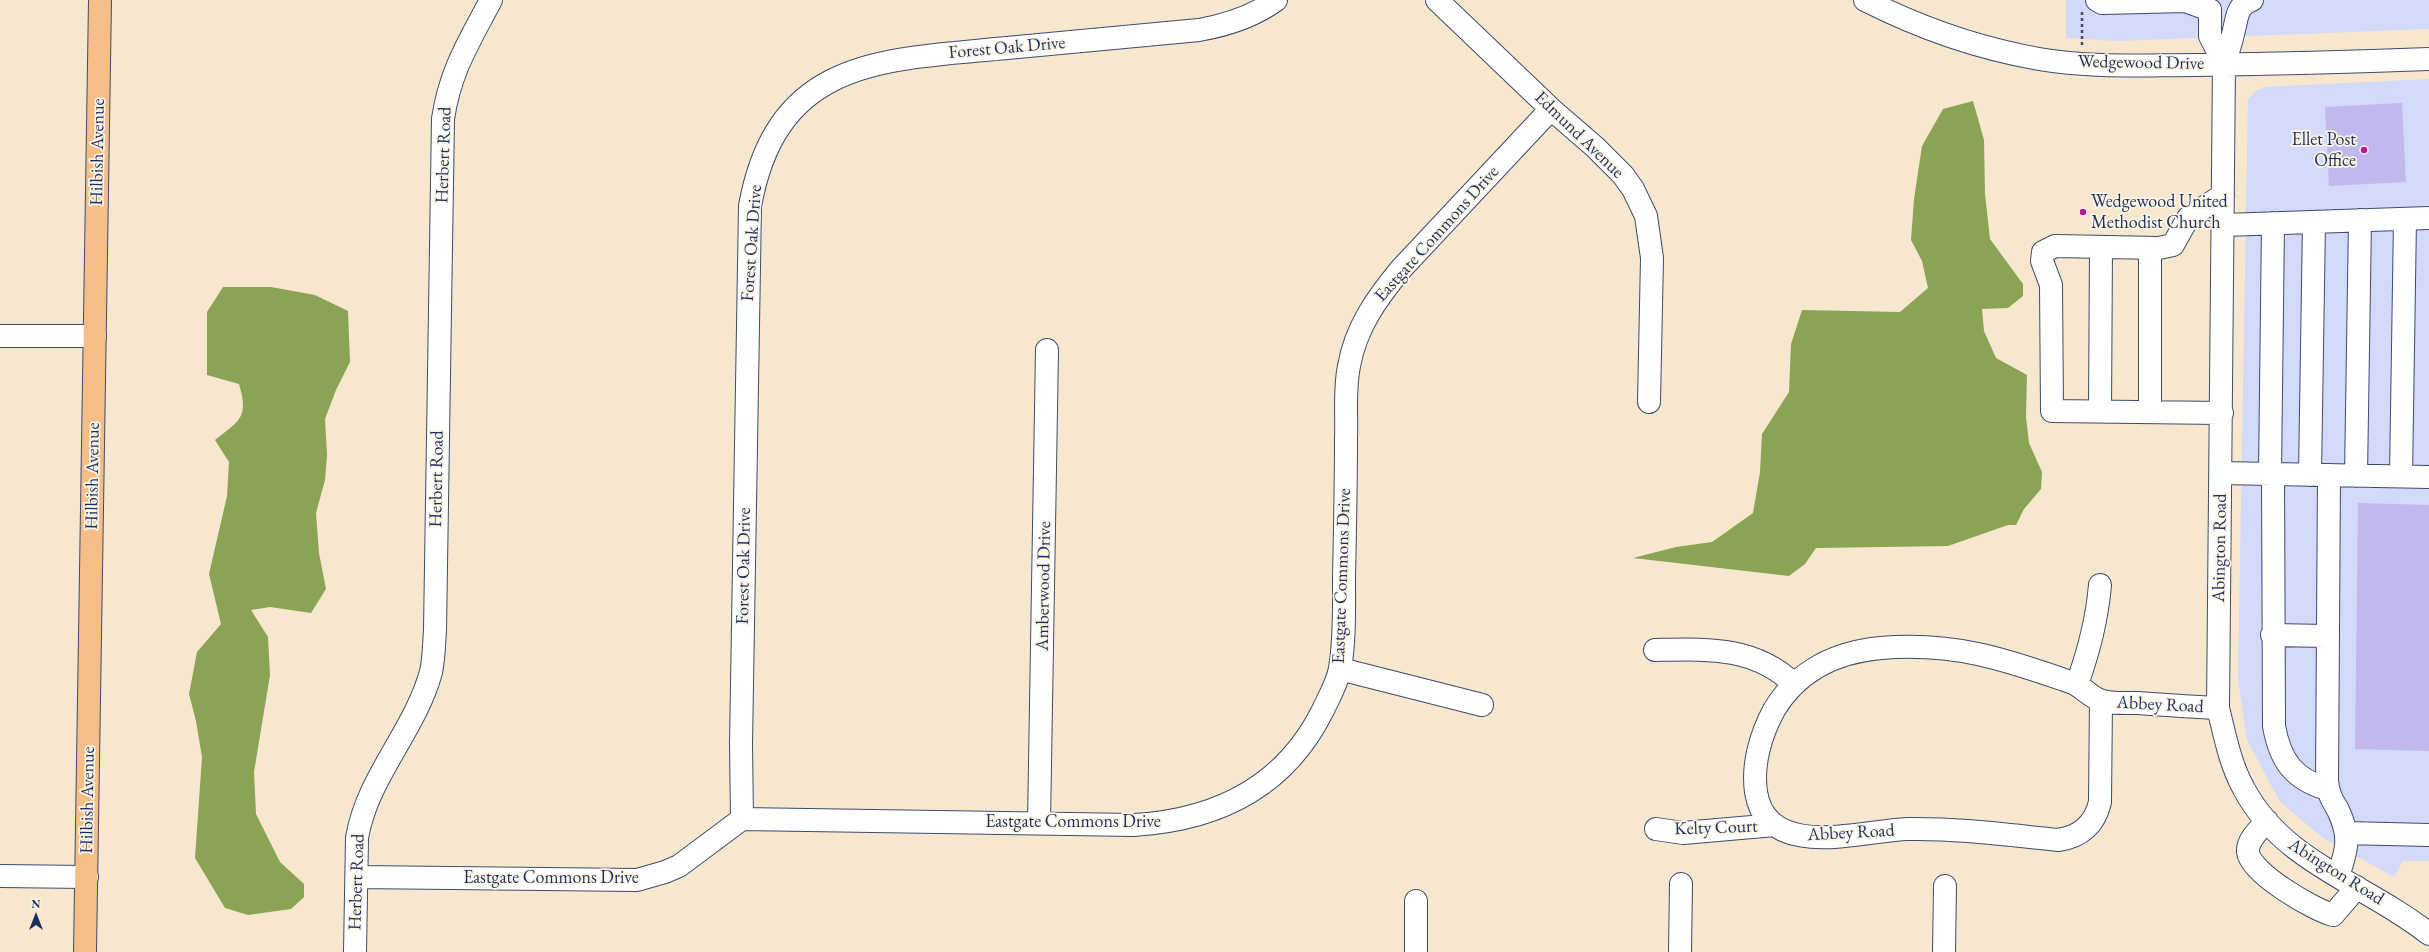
<!DOCTYPE html>
<html>
<head>
<meta charset="utf-8">
<style>
  body { margin:0 }
  #map { position:relative; width:2429px; height:952px; overflow:hidden; background:#f7e7ce; font-family:"EB Garamond",serif }
  canvas { display:block }
  .north { position:absolute; left:16px; top:896px; width:40px; height:40px; -webkit-text-stroke:3px #fcf5e5; paint-order:stroke; rotate:0deg; font-size:11px; font-weight:700; line-height:16px; text-align:center; color:#1b2f5e }
  .north::after { content:''; display:block; margin:auto; width:14px; height:18px; background:#1b2f5e; clip-path:polygon(50% 0,100% 100%,50% 72%,0 100%) }
</style>
</head>
<body>
<div id="map">
<canvas width="2429" height="952"></canvas>
<div class="north">N</div>
</div>
<script>
const c = document.querySelector('canvas').getContext('2d');
c.lineJoin = 'round';
function paint(path, color) {
  c.fillStyle = color;
  c.fill(path, 'evenodd');
}
function strokePath(path, color, width, dash) {
  c.strokeStyle = color;
  c.lineWidth = width;
  c.lineCap = dash ? 'butt' : 'round';
  c.setLineDash(dash || []);
  c.stroke(path);
}
function label(font, color, halo, rows, align = 'center') {
  c.font = font + ' "EB Garamond",serif';
  c.lineWidth = 3.5;
  c.setLineDash([]);
  c.textBaseline = 'middle';
  c.strokeStyle = halo;
  c.fillStyle = color;
  for (const [text, x, y, turn = 0] of rows) {
    c.save();
    c.translate(x, y);
    c.rotate((+turn || 0) * Math.PI / 180);
    c.textAlign = isNaN(turn) ? turn : align;
    if (halo) c.strokeText(text, 0, 0);
    c.fillText(text, 0, 0);
    c.restore();
  }
}
const built = new Path2D(`
  M2066,0H2429V29L2118,41L2066,38Z
  M2429,79V861H2403L2394,877L2323,838L2280,802L2247,740L2238,680L2248,99L2256,91L2265,87Z`);
const forest = new Path2D(`
  M1973,101L1984,140L1985,194L1990,239L2023,284V296L2008,308L1982,309L1984,331L1996,358L2027,375L2026,417L2029,443L2042,472L2041,489L2024,509L2016,525H2008L1948,546L1816,548L1805,564L1789,576L1633,558L1676,547L1712,542L1753,513L1760,472L1762,434L1789,392L1791,344L1802,310L1900,312L1928,288L1922,261L1911,240L1914,199L1922,146L1943,109Z
  M223,287H271L315,295L348,311L350,362L336,390L325,419L327,455L325,480L316,513L319,553L326,589L311,613L270,607L251,610L268,637L270,675L254,772L256,814L280,862L304,884V897L291,909L248,915L225,908L195,858L202,757L196,721L189,694L197,652L221,624L209,574L227,496L229,462L215,440C240,420 249,418 239,384L207,375V312Z`);
const building = new Path2D(`
  M2402,103L2406,182L2329,186L2325,107Z
  M2358,503L2429,505V751L2355,749Z`);
const path = new Path2D(`
  M2082,45V12`);
const minor = new Path2D(`
  M1437,0L1551,109L1595,147L1623,175L1633,189L1646,216L1652,258L1649,402
  M1865,0C1920,28 1977,48 2039,59C2091,68 2144,65 2196,65C2274,64 2351,62 2429,59
  M2097,0L2102,3L2185,1L2210,10V36L2224,64
  M2252,0C2236,5 2237,20 2233,34C2231,44 2227,54 2224,64L2218,708C2225,736 2230,764 2244,789C2283,863 2368,885 2429,934
  M2224,225L2429,218
  M0,336H95
  M2100,411L2101,247
  M2150,412V248
  M2222,413L2052,411L2051,285L2042,261L2043,252L2055,246L2159,248L2173,245L2188,218L2223,195
  M2221,473L2429,477
  M2270,474L2273,223
  M2273,474L2274,726C2280,760 2293,779 2327,789
  M2310,475L2314,222
  M2329,475L2327,781C2328,793 2332,800 2338,810C2351,837 2347,850 2338,876
  M2356,476L2360,220
  M2401,476L2405,219
  M2272,635L2327,636
  M1655,650C1707,649 1754,646 1794,684
  M1340,669L1482,705
  M2077,684C2089,651 2097,620 2100,585
  M2101,701L2100,802C2095,824 2081,837 2058,840C2008,835 1958,828 1907,829C1861,831 1767,861 1756,792C1752,764 1761,734 1774,710C1797,671 1836,652 1881,648C1954,642 2005,659 2073,683C2083,687 2092,699 2103,701C2114,704 2127,703 2138,703C2165,705 2192,707 2218,708
  M742,819L741,744L750,206C777,57 883,60 1007,48C1071,42 1135,36 1199,30C1227,25 1253,17 1276,0
  M2267,821C2259,830 2247,840 2248,852C2250,873 2314,910 2333,915L2357,887
  M1039,823L1047,350
  M1656,829L1683,833L1775,825
  M2346,833L2429,835
  M0,876L87,877
  M357,877L637,880L665,872L679,866L742,819L1134,825C1217,820 1285,787 1323,710C1329,697 1338,682 1340,668C1345,639 1344,607 1344,578C1345,531 1346,485 1346,439C1347,415 1344,389 1349,366C1356,327 1377,298 1401,269L1551,109
  M1416,901V952
  M355,952L357,838C367,777 415,731 431,672C434,659 434,643 435,630L443,119C450,71 469,42 491,0
  M1680,952L1681,884
  M1944,952L1945,886`);
const major = new Path2D(`
  M85,952L100,0`);
const markers = [
  [2364,150,4,"#b5179e"],
  [2083,212,4,"#b5179e"]
];
const streetNames = [
  ["Forest Oak Drive",1007,48,-5],
  ["Wedgewood Drive",2141,63,1],
  ["Edmund Avenue",1579,135,44],
  ["Hilbish Avenue",98,152,-89],
  ["Herbert Road",444,155,-88],
  ["Eastgate Commons Drive",1437,234,-48],
  ["Forest Oak Drive",752,243,-86],
  ["Hilbish Avenue",93,476,-89],
  ["Herbert Road",437,479,-89],
  ["Abington Road",2220,548,-89],
  ["Forest Oak Drive",744,566,-89],
  ["Eastgate Commons Drive",1342,576,-88],
  ["Amberwood Drive",1044,586,-89],
  ["Abbey Road",2160,705,3],
  ["Hilbish Avenue",88,800,-89],
  ["Eastgate Commons Drive",1073,822],
  ["Kelty Court",1716,828,-2],
  ["Abbey Road",1851,833,-3],
  ["Abington Road",2336,872,32],
  ["Eastgate Commons Drive",551,878],
  ["Herbert Road",357,882,-88]
];
const poiNames = [
  ["Ellet Post",2356,140],
  ["Office",2356,161],
  ["Wedgewood United",2091,202,"left"],
  ["Methodist Church",2091,223,"left"]
];
paint(built, '#d2d9f9');
paint(forest, '#8aa355');
paint(building, '#c1b8ee');
strokePath(minor, '#3c4b6f', 24);
strokePath(major, '#3c4b6f', 24);
strokePath(path, '#3c4b6f', 2.5, [3, 3]);
strokePath(minor, '#fff', 22);
strokePath(major, '#f5be86', 22);
for (const [x, y, r, color] of markers) {
  const dot = new Path2D();
  dot.arc(x, y, r, 0, 2 * Math.PI);
  c.fillStyle = color;
  c.fill(dot);
  strokePath(dot, '#fcf5e5', 1.5);
}
label('18px', '#1b2f5e', '#fcf5e5', streetNames);
label('18px', '#1b2f5e', '#fcf5e5', poiNames, 'right');
</script>
</body>
</html>
